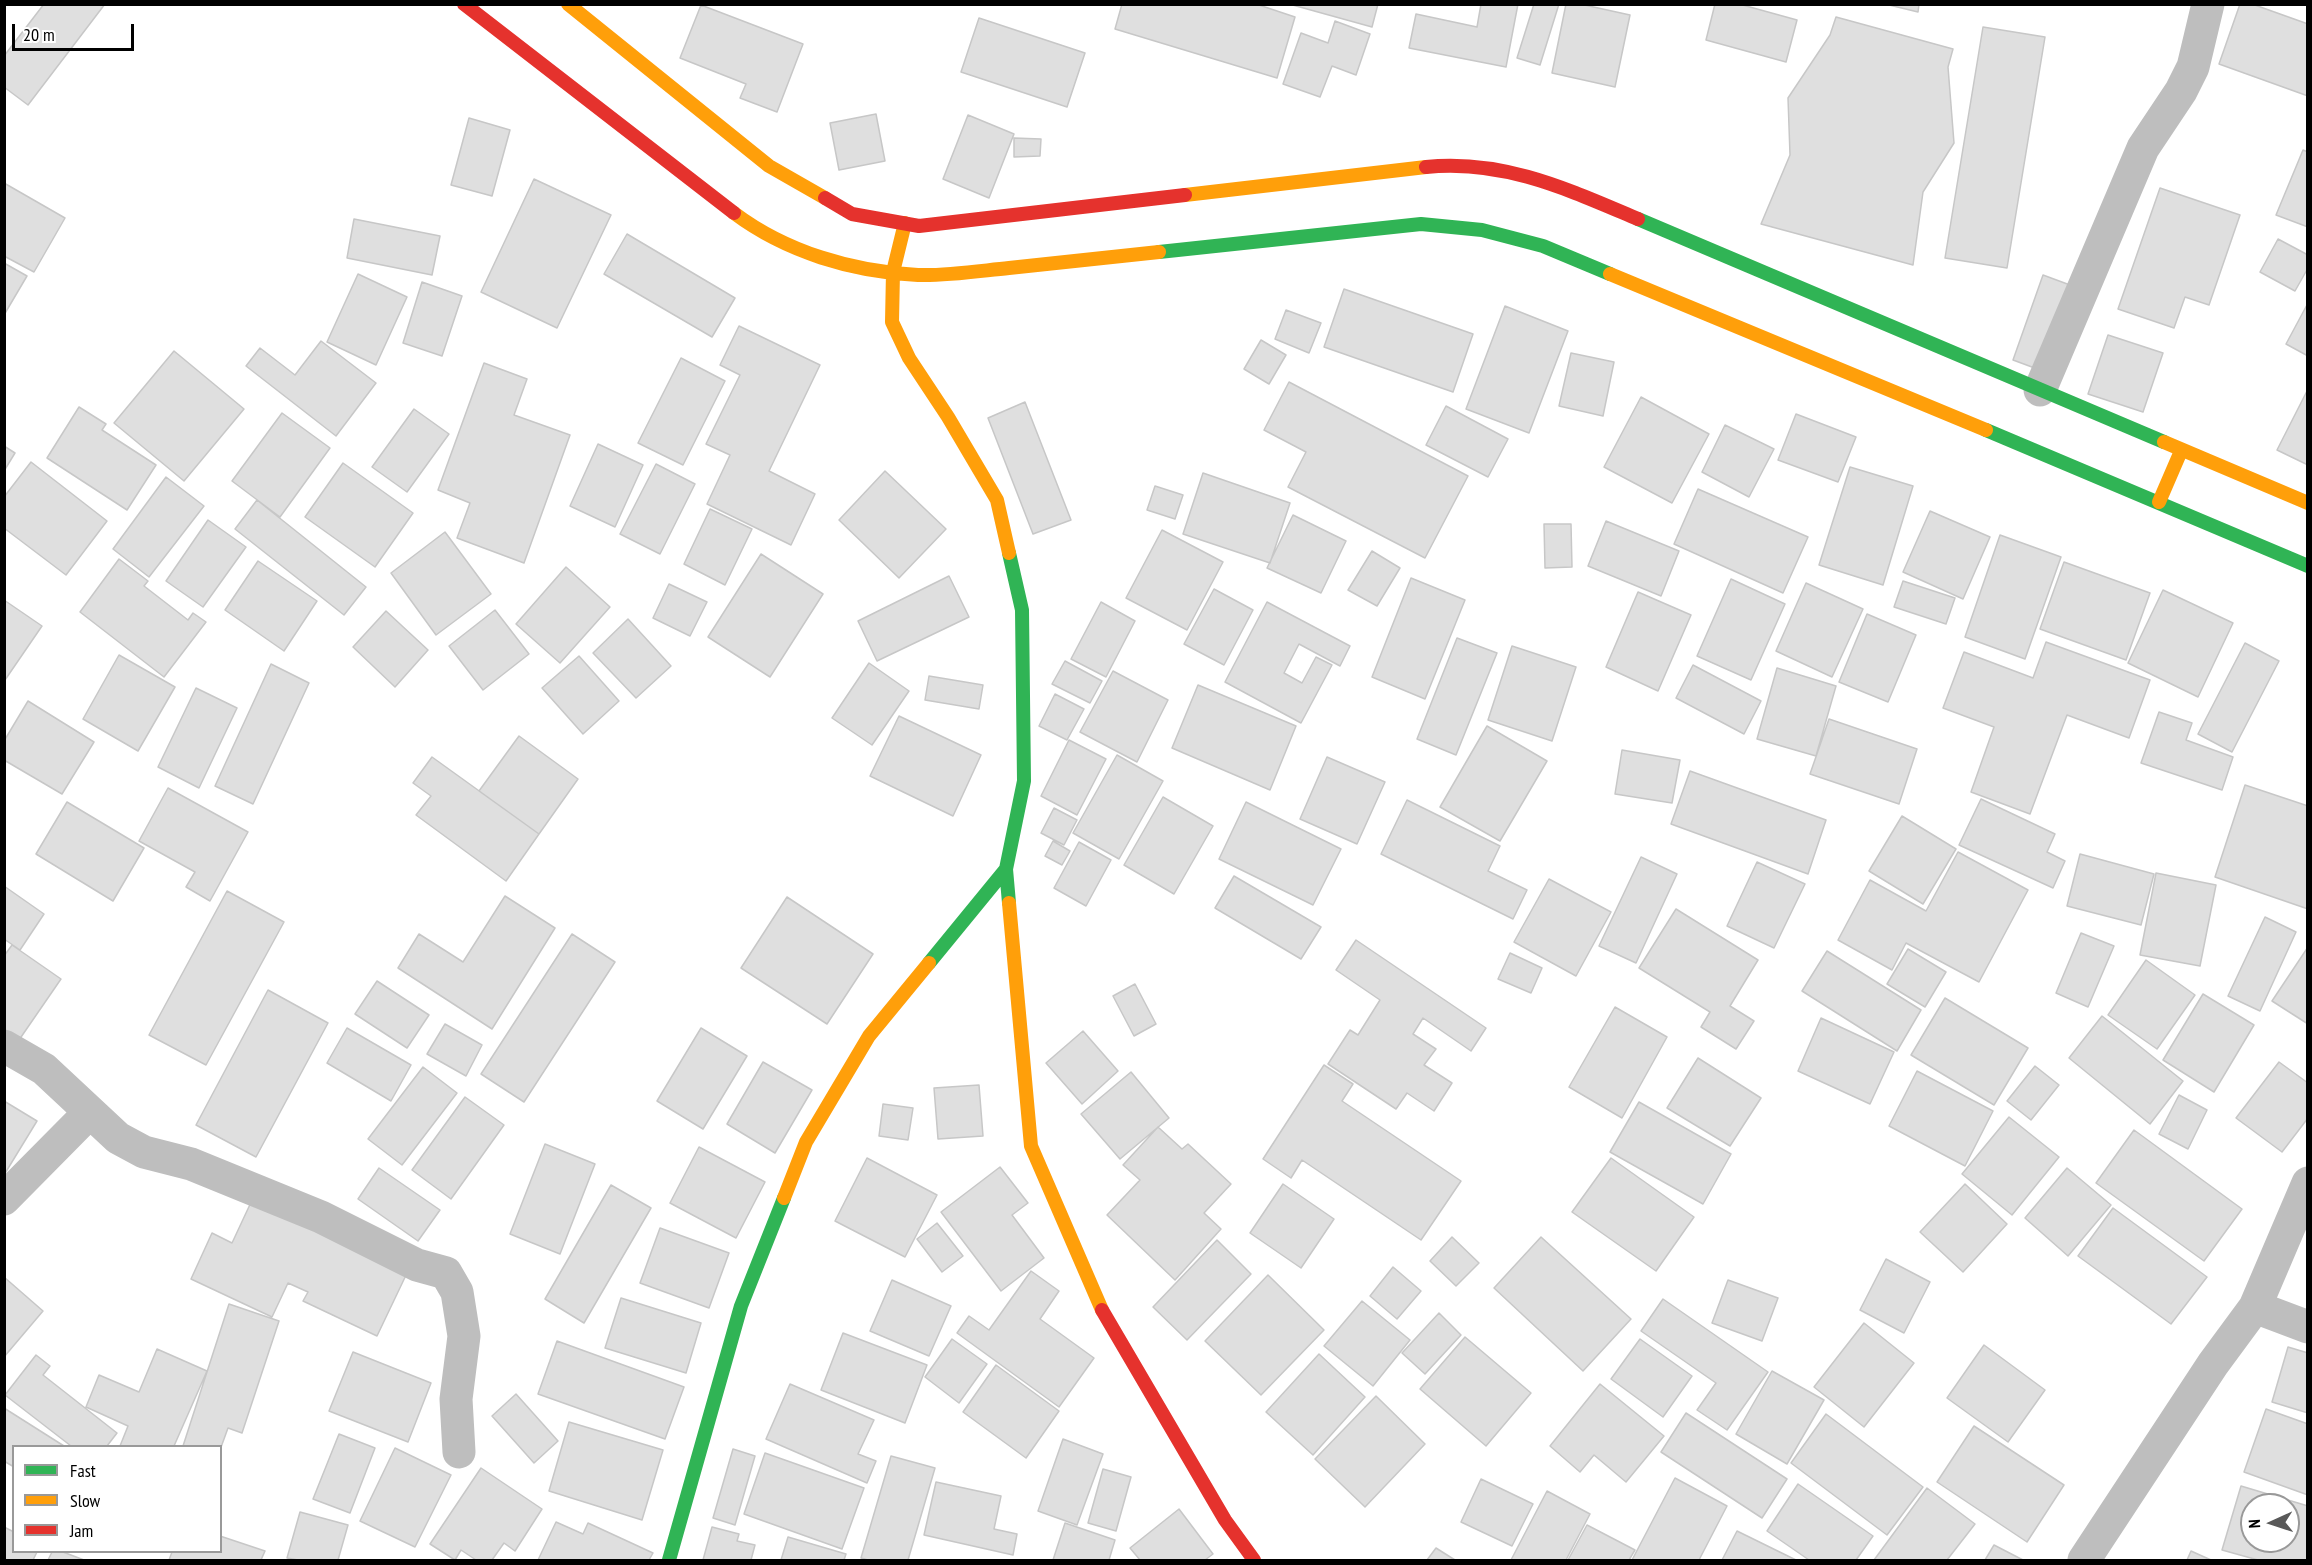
<!DOCTYPE html>
<html>
<head>
<meta charset="utf-8">
<style>
  body { margin:0 }
  #map { position:relative; width:2312px; height:1565px; overflow:hidden; background:#fff; font-family:"PT Sans Narrow",sans-serif }
  canvas { display:block }
  .frame { position:absolute; inset:0; border:6px solid #000; pointer-events:none }
  .legend { position:absolute; left:12px; top:1445px; width:210px; height:108px; box-sizing:border-box; background:#fff; border:2px solid #999; margin:0; padding:8px 10px; list-style:none; font-size:18px; color:#000 }
  .legend li { display:flex; align-items:center; gap:12px; height:30px }
  .legend b { width:30px; border:2px solid #999 }
  .north { position:absolute; left:2240px; top:1493px; width:60px; height:60px; box-sizing:border-box; background:#fff; border:2px solid #999; border-radius:50%; rotate:267deg; font-size:16px; font-weight:700; line-height:24px; text-align:center; color:#000 }
  .north::after { content:''; display:block; margin:auto; width:21px; height:27px; background:#595959; clip-path:polygon(50% 0,100% 100%,50% 72%,0 100%) }
  .scale { position:absolute; left:12px; top:24px; width:122px; height:27px; box-sizing:border-box; border:3px solid #000; border-top:0; padding-left:8px; font-size:18px; line-height:21px; white-space:nowrap; color:#000; -webkit-text-stroke:4px #fff; paint-order:stroke }
</style>
</head>
<body>
<div id="map">
<canvas width="2312" height="1565"></canvas>
<div class="frame"></div>
<ul class="legend">
<li><b style="height:8px;background:#30b455"></b>Fast</li>
<li><b style="height:8px;background:#ff9f0a"></b>Slow</li>
<li><b style="height:8px;background:#e5322d"></b>Jam</li>
</ul>
<div class="north">N</div>
<div class="scale">20 m</div>
</div>
<script>
const c = document.querySelector('canvas').getContext('2d');
c.lineJoin = 'round';
function paint(path, color) {
  c.fillStyle = color;
  c.fill(path, 'evenodd');
}
function strokePath(path, color, width, dash) {
  c.strokeStyle = color;
  c.lineWidth = width;
  c.lineCap = dash ? 'butt' : 'round';
  c.setLineDash(dash || []);
  c.stroke(path);
}
const building = new Path2D(`
  M44,4H105L28,105L4,87V56Z
  M1122,4H1256L1295,17L1277,78L1115,29Z
  M1289,4H1378L1372,27Z
  M1481,4H1518L1506,67L1409,48L1416,14L1477,27Z
  M1534,4H1559L1540,65L1517,58Z
  M1566,4H1580L1630,15L1615,87L1552,73Z
  M1715,4H1739L1797,20L1786,62L1706,40Z
  M1885,4H1919L1918,12Z
  M2240,4H2252L2308,24V96L2219,64Z
  M701,5L803,44L777,112L740,98L746,84L680,58Z
  M1836,17L1953,49L1948,67L1954,143L1923,192L1913,265L1761,224L1790,155L1788,98L1830,35Z
  M979,18L1085,53L1067,107L961,72Z
  M1335,21L1370,34L1356,75L1332,66L1320,97L1283,84L1301,33L1328,43Z
  M1983,27L2045,37L2007,268L1945,258Z
  M876,114L885,161L839,170L830,123Z
  M968,115L1014,134L989,198L943,179Z
  M469,118L510,130L492,196L451,185Z
  M1014,138L1041,139L1040,156L1014,157Z
  M2303,150L2308,152V227L2276,215Z
  M534,179L611,215L557,328L481,292Z
  M4,183L65,218L34,272L4,256Z
  M2160,188L2240,215L2209,305L2185,297L2174,328L2118,309Z
  M354,219L440,236L432,275L347,258Z
  M627,234L735,298L712,337L604,274Z
  M2278,239L2308,255V268L2295,291L2260,272Z
  M4,263L27,276L4,315Z
  M358,274L407,297L376,365L327,342Z
  M2043,275L2070,285L2040,370L2013,360Z
  M422,282L462,296L442,356L403,343Z
  M1344,289L1473,334L1453,392L1324,347Z
  M2308,303V356L2286,344Z
  M1505,306L1568,331L1529,433L1466,409Z
  M1286,310L1321,323L1309,353L1275,339Z
  M739,326L820,365L769,471L815,494L791,545L707,504L730,455L706,444L740,375L720,365Z
  M2108,335L2163,353L2143,412L2088,394Z
  M1261,340L1286,355L1269,384L1244,369Z
  M321,341L376,383L336,436L246,366L260,348L295,375Z
  M174,351L244,409L184,481L114,423Z
  M1571,353L1614,362L1603,416L1559,406Z
  M681,358L725,381L683,465L638,443Z
  M484,363L527,379L514,415L570,435L524,563L457,538L470,503L438,490Z
  M1289,382L1468,476L1425,558L1288,487L1306,452L1264,430Z
  M2308,389V465L2277,450Z
  M1641,397L1709,434L1672,503L1604,467Z
  M1025,402L1071,520L1033,534L988,418Z
  M1446,406L1508,439L1488,477L1426,445Z
  M79,407L106,424L102,430L156,465L127,510L47,458Z
  M414,409L449,434L407,492L372,467Z
  M282,413L330,448L280,517L232,481Z
  M1796,414L1856,437L1838,482L1778,460Z
  M1725,425L1774,449L1749,497L1702,472Z
  M598,444L643,465L615,527L570,506Z
  M4,446L15,453L4,471Z
  M31,462L107,521L66,575L4,528V497Z
  M343,463L413,513L375,567L305,517Z
  M656,464L695,484L660,554L620,534Z
  M1850,467L1913,486L1883,585L1819,565Z
  M885,471L946,529L899,578L839,520Z
  M1203,473L1290,503L1270,563L1183,534Z
  M166,477L204,506L149,577L113,549Z
  M1155,486L1183,495L1175,519L1147,510Z
  M1698,489L1808,537L1783,593L1674,544Z
  M257,500L366,587L344,615L235,529Z
  M710,509L752,529L725,585L684,564Z
  M1930,511L1990,537L1963,599L1903,572Z
  M1293,515L1346,541L1321,593L1267,568Z
  M208,520L246,547L203,607L166,581Z
  M1606,521L1679,551L1661,596L1588,566Z
  M1544,524H1571L1572,567L1545,568Z
  M1162,530L1223,562L1187,630L1126,598Z
  M445,532L491,594L436,635L391,573Z
  M2000,535L2061,557L2025,659L1965,637Z
  M1372,551L1400,568L1377,606L1348,590Z
  M761,554L823,594L770,677L708,637Z
  M119,559L148,581L144,586L188,620L193,613L206,622L164,677L80,612Z
  M258,561L317,601L284,651L225,610Z
  M2064,562L2150,593L2126,660L2040,629Z
  M566,567L610,607L560,663L516,624Z
  M949,576L969,617L877,661L858,621Z
  M1411,578L1465,600L1425,699L1372,677Z
  M1731,579L1785,604L1751,680L1697,656Z
  M1903,581L1955,598L1946,624L1894,607Z
  M1806,583L1863,609L1832,677L1776,651Z
  M669,584L707,602L690,636L653,618Z
  M1214,589L1253,610L1224,665L1184,644Z
  M2163,590L2233,623L2198,697L2128,663Z
  M1638,592L1691,615L1658,691L1606,667Z
  M4,600L42,626L5,680L4,679Z
  M1101,602L1135,621L1106,677L1071,659Z
  M1267,602L1350,646L1340,666L1299,644L1284,673L1302,683L1316,657L1332,665L1301,723L1225,682Z
  M495,610L529,654L483,690L449,646Z
  M386,611L428,650L395,687L353,647Z
  M1867,614L1916,635L1888,702L1839,682Z
  M628,619L671,666L636,698L593,653Z
  M1457,638L1497,653L1456,755L1417,739Z
  M2046,642L2150,680L2129,738L2067,715L2030,814L1971,792L1994,727L1943,708L1964,652L2033,678Z
  M2245,643L2279,661L2232,752L2198,734Z
  M1512,646L1576,667L1552,741L1488,720Z
  M119,655L175,687L138,751L83,719Z
  M579,656L619,701L583,734L542,688Z
  M1065,661L1102,681L1090,703L1052,684Z
  M869,663L909,691L872,745L832,718Z
  M271,664L309,683L253,804L215,786Z
  M1693,665L1761,701L1744,734L1676,698Z
  M1777,668L1836,686L1816,756L1757,739Z
  M1113,671L1168,700L1137,762L1080,732Z
  M929,676L983,685L979,709L925,700Z
  M1198,685L1296,726L1270,790L1172,748Z
  M196,688L237,708L199,788L158,767Z
  M1055,694L1084,709L1067,740L1039,726Z
  M28,701L94,742L62,794L4,760V741Z
  M2159,712L2192,723L2186,740L2233,757L2222,790L2141,763Z
  M899,716L981,755L953,816L870,776Z
  M1829,719L1917,749L1899,804L1810,774Z
  M1487,726L1547,761L1500,841L1440,807Z
  M519,736L578,779L539,834L479,791Z
  M1069,740L1106,759L1077,815L1041,796Z
  M1622,750L1680,760L1672,803L1615,794Z
  M1117,755L1163,781L1119,859L1073,833Z
  M432,757L539,834L506,881L416,815L431,796L413,783Z
  M1327,757L1385,782L1357,844L1300,819Z
  M1690,771L1826,820L1808,874L1671,824Z
  M2245,785L2308,806V909L2215,877Z
  M168,788L248,832L210,901L186,887L195,872L139,841Z
  M1163,797L1213,826L1174,894L1124,865Z
  M1981,799L2055,834L2047,852L2065,861L2053,888L1959,845Z
  M1407,800L1500,846L1488,871L1527,890L1513,919L1381,854Z
  M67,802L144,848L113,901L36,854Z
  M1246,802L1341,849L1313,905L1219,859Z
  M1054,808L1077,820L1064,845L1041,833Z
  M1902,816L1956,849L1923,904L1869,871Z
  M1053,841L1070,851L1062,865L1045,856Z
  M1079,842L1111,860L1086,906L1054,888Z
  M1958,852L2028,890L1979,982L1906,943L1892,970L1838,940L1870,880L1926,911Z
  M2080,854L2154,874L2141,925L2067,906Z
  M1641,857L1677,874L1636,963L1599,946Z
  M1757,862L1805,884L1774,948L1727,926Z
  M2156,873L2216,885L2200,966L2140,955Z
  M1234,876L1321,927L1301,959L1215,908Z
  M1549,879L1611,912L1576,976L1514,942Z
  M4,886L44,914L20,950L4,939Z
  M227,891L284,922L206,1065L149,1035Z
  M505,896L555,928L492,1029L398,968L419,934L463,962Z
  M787,897L873,954L827,1024L741,968Z
  M1676,909L1758,960L1730,1006L1754,1021L1736,1049L1701,1027L1710,1012L1639,968Z
  M2265,917L2296,932L2260,1011L2228,996Z
  M2081,933L2114,946L2088,1007L2056,993Z
  M572,934L615,962L524,1102L481,1074Z
  M1356,940L1486,1028L1471,1051L1423,1018L1413,1034L1436,1049L1424,1065L1452,1083L1434,1111L1407,1093L1396,1109L1328,1064L1350,1030L1358,1035L1380,1000L1336,970Z
  M12,945L61,979L19,1040L4,1030V956Z
  M2308,947V1024L2272,1001Z
  M1908,949L1946,972L1925,1007L1887,984Z
  M1827,951L1921,1010L1897,1051L1802,991Z
  M1510,953L1542,968L1531,993L1498,979Z
  M2146,960L2195,995L2157,1049L2108,1015Z
  M377,981L429,1015L407,1048L355,1014Z
  M1135,984L1156,1024L1134,1036L1113,996Z
  M268,990L328,1023L256,1157L196,1125Z
  M2203,994L2254,1025L2214,1092L2163,1060Z
  M1945,998L2028,1048L1994,1105L1911,1055Z
  M1615,1007L1667,1037L1622,1118L1569,1087Z
  M2102,1016L2183,1081L2150,1124L2069,1058Z
  M1821,1018L1894,1052L1870,1104L1798,1071Z
  M445,1024L482,1045L466,1076L427,1054Z
  M347,1028L411,1065L391,1101L327,1063Z
  M701,1028L747,1056L703,1129L657,1101Z
  M1083,1031L1118,1071L1082,1104L1046,1063Z
  M1698,1058L1761,1098L1730,1146L1667,1108Z
  M763,1062L812,1090L775,1153L727,1124Z
  M2279,1062L2308,1083V1118L2282,1152L2236,1118Z
  M1324,1065L1353,1084L1342,1101L1461,1181L1421,1240L1302,1160L1291,1178L1263,1159Z
  M2035,1066L2059,1085L2031,1120L2007,1101Z
  M423,1067L457,1093L402,1165L368,1139Z
  M1917,1071L1993,1111L1965,1166L1889,1126Z
  M1131,1072L1169,1118L1120,1159L1081,1114Z
  M979,1085L983,1136L938,1139L934,1088Z
  M2179,1095L2207,1110L2188,1149L2159,1134Z
  M465,1097L504,1125L451,1199L412,1170Z
  M4,1101L37,1121L4,1175Z
  M1639,1102L1731,1154L1703,1204L1610,1152Z
  M883,1104L913,1108L908,1140L879,1136Z
  M2009,1117L2059,1157L2012,1215L1962,1174Z
  M1158,1127L1182,1149L1188,1144L1231,1184L1204,1213L1221,1229L1175,1280L1107,1215L1140,1180L1123,1165Z
  M2134,1130L2242,1209L2204,1261L2096,1183Z
  M545,1144L595,1164L560,1254L510,1234Z
  M699,1147L765,1182L736,1238L670,1203Z
  M867,1158L937,1195L905,1257L835,1221Z
  M1611,1158L1694,1217L1656,1271L1572,1212Z
  M1000,1167L1028,1203L1012,1215L1044,1258L1001,1291L941,1212Z
  M379,1168L440,1210L418,1241L358,1199Z
  M2067,1168L2111,1205L2068,1256L2025,1218Z
  M1283,1184L1334,1219L1301,1268L1250,1233Z
  M1965,1184L2007,1224L1963,1272L1920,1232Z
  M611,1185L651,1208L584,1323L545,1299Z
  M253,1198L408,1271L377,1336L303,1301L308,1292L288,1283L272,1317L191,1279L212,1233L232,1243Z
  M2113,1208L2207,1277L2171,1324L2078,1256Z
  M937,1223L963,1256L942,1272L917,1239Z
  M660,1228L729,1253L709,1308L640,1283Z
  M1452,1237L1479,1263L1456,1286L1430,1261Z
  M1541,1237L1631,1319L1583,1371L1494,1288Z
  M1217,1240L1251,1274L1187,1340L1153,1307Z
  M1886,1259L1930,1282L1904,1333L1860,1310Z
  M1393,1267L1421,1291L1397,1319L1370,1296Z
  M1031,1271L1059,1291L1040,1319L1094,1358L1059,1407L957,1333L969,1316L989,1330Z
  M1268,1275L1324,1330L1261,1395L1205,1341Z
  M4,1277L43,1311L4,1357Z
  M892,1280L951,1306L929,1356L870,1331Z
  M1728,1280L1778,1298L1762,1341L1712,1323Z
  M621,1298L701,1323L686,1373L605,1348Z
  M1663,1299L1768,1372L1727,1430L1697,1410L1716,1383L1641,1331Z
  M1362,1301L1410,1340L1373,1386L1324,1346Z
  M229,1304L279,1321L242,1433L228,1428L220,1450V1446H183Z
  M1439,1313L1461,1335L1425,1374L1402,1353Z
  M1864,1323L1914,1363L1864,1427L1814,1387Z
  M843,1333L927,1365L905,1423L821,1390Z
  M1465,1337L1531,1393L1486,1446L1420,1389Z
  M952,1339L987,1364L959,1403L925,1377Z
  M1640,1339L1692,1376L1663,1417L1611,1379Z
  M557,1341L684,1387L665,1439L538,1394Z
  M1984,1345L2045,1390L2008,1442L1947,1398Z
  M2288,1347L2308,1353V1413L2272,1402Z
  M157,1349L207,1371L174,1446H120L128,1426L86,1407L99,1375L139,1392Z
  M353,1352L431,1383L408,1442L329,1411Z
  M1319,1354L1365,1397L1313,1455L1266,1412Z
  M36,1355L50,1366L43,1375L117,1433L107,1446H71L5,1395Z
  M996,1365L1059,1411L1026,1458L963,1412Z
  M1772,1371L1824,1400L1787,1464L1736,1434Z
  M790,1384L874,1420L858,1454L876,1461L867,1483L766,1439Z
  M1600,1384L1664,1436L1626,1482L1594,1455L1580,1472L1550,1446Z
  M516,1394L558,1441L534,1463L492,1416Z
  M1376,1396L1425,1444L1365,1507L1315,1459Z
  M4,1408L64,1446H14V1467L4,1461Z
  M2266,1409L2308,1424V1495L2244,1472Z
  M1686,1413L1787,1479L1762,1518L1661,1452Z
  M1826,1414L1923,1487L1887,1535L1791,1463Z
  M569,1422L663,1450L642,1520L549,1491Z
  M1974,1426L2064,1485L2027,1542L1937,1482Z
  M339,1434L375,1448L350,1513L313,1499Z
  M1063,1439L1103,1454L1077,1525L1038,1511Z
  M395,1448L451,1475L415,1547L360,1521Z
  M733,1449L755,1456L735,1525L713,1518Z
  M765,1453L864,1488L842,1549L744,1514Z
  M891,1456L935,1468L908,1560H868L861,1558Z
  M481,1468L542,1509L515,1551L504,1543L492,1560H476L461,1550L455,1560L430,1544Z
  M1103,1469L1131,1477L1116,1531L1088,1523Z
  M1675,1478L1727,1506L1699,1560H1632Z
  M1481,1479L1533,1504L1512,1546L1461,1522Z
  M936,1482L1001,1496L994,1529L1017,1534L1013,1555L924,1535Z
  M1798,1484L1873,1536L1856,1560H1809L1767,1531Z
  M2241,1486L2308,1506V1560H2258L2222,1550ZM2252,1505H2288V1541H2252Z
  M1927,1488L1975,1524L1947,1560H1874Z
  M1547,1491L1590,1514L1566,1560H1511Z
  M1179,1509L1213,1554L1205,1560H1140L1130,1548Z
  M300,1512L348,1525L338,1560H298L287,1558Z
  M556,1522L583,1534L588,1523L653,1553L649,1560H538Z
  M1065,1523L1115,1540L1109,1560H1053Z
  M1587,1525L1635,1550L1629,1560H1568Z
  M4,1527L14,1532V1552H37L33,1560H4Z
  M712,1527L739,1534L737,1541L755,1545L751,1560H703Z
  M1737,1531L1796,1560H1722Z
  M220,1536L265,1551L261,1560H169L172,1552H220Z
  M788,1537L846,1554L844,1560H781Z
  M1994,1545L2023,1560H1985Z
  M1436,1548L1455,1560H1427Z
  M2191,1551L2211,1560H2187Z
  M52,1552H63L84,1560H48Z`);
const street = new Path2D(`
  M2040,390L2143,148L2181,91L2193,67L2208,4
  M4,1046L44,1069L118,1138L144,1152L191,1164L321,1217L417,1265L446,1273L457,1292L464,1336L456,1399L459,1452
  M4,1199L90,1112
  M2255,1307L2308,1327
  M2084,1560L2213,1364L2255,1307L2308,1183`);
const fast = new Path2D(`
  M1638,219L2164,442
  M1159,252L1421,224L1482,230L1543,246L1610,274
  M1986,430L2308,566
  M1009,553L1022,610L1024,781L1006,869L1009,903
  M929,963L1006,869
  M669,1560L741,1306L784,1198`);
const slow = new Path2D(`
  M568,4L769,166L825,198
  M1185,195L1426,167
  M734,213C786,252 853,272 918,275C947,276 979,271 1009,268C1059,263 1109,257 1159,252
  M905,223L893,272L892,322L909,358L948,417L997,500L1009,553
  M1610,274L1986,430
  M2164,442L2308,503
  M2159,502L2181,451
  M1009,903L1031,1146L1102,1310
  M784,1198L806,1142L869,1036L929,963`);
const jam = new Path2D(`
  M464,4L734,213
  M1426,167C1504,159 1569,190 1638,219
  M825,198L852,214L919,226L1185,195
  M1102,1310L1225,1520L1254,1560`);
paint(building, '#dfdfdf');
strokePath(building, '#c7c7c7', 1.5);
strokePath(street, '#bebebe', 33);
strokePath(fast, '#30b455', 14);
strokePath(slow, '#ff9f0a', 14);
strokePath(jam, '#e5322d', 14);
</script>
</body>
</html>
